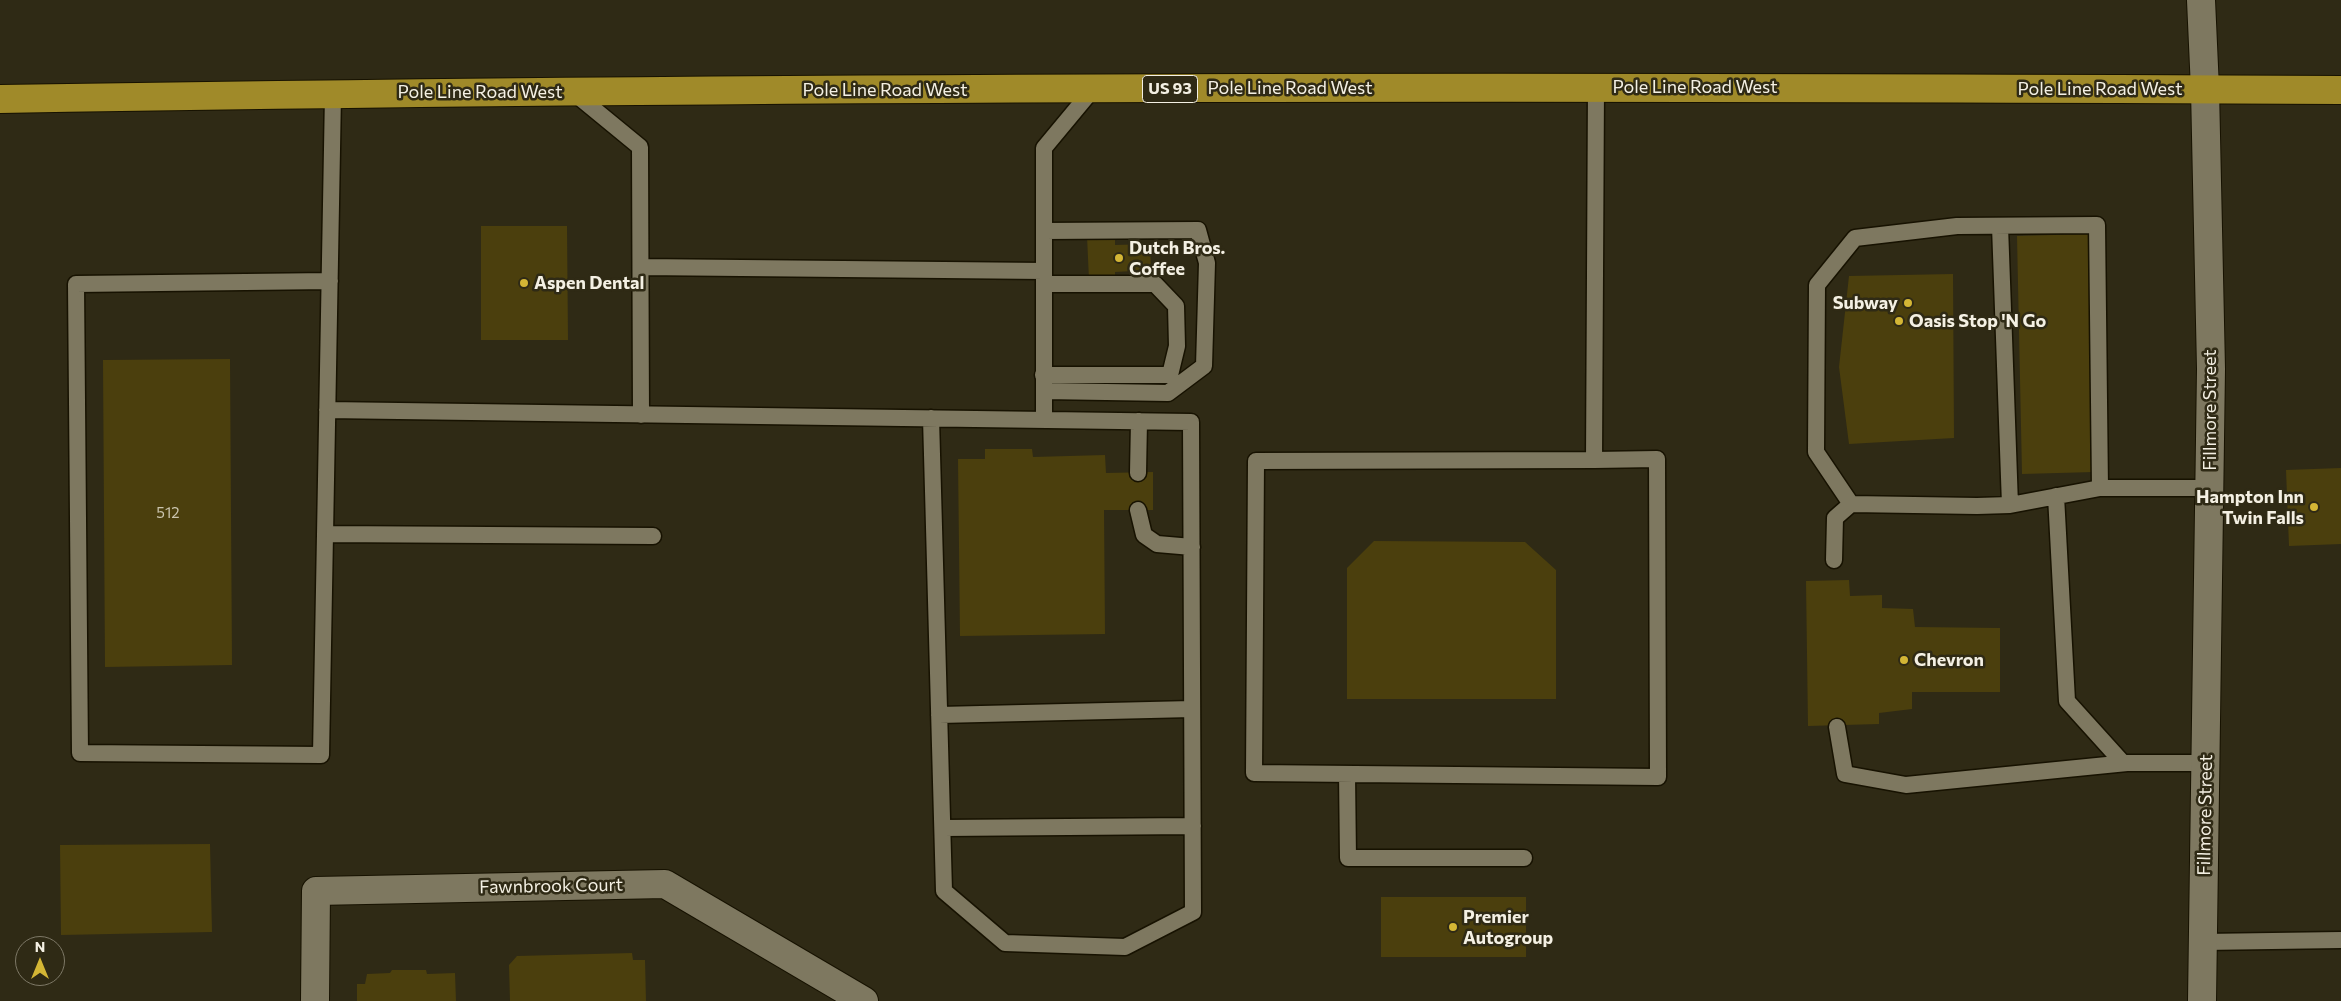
<!DOCTYPE html>
<html>
<head>
<meta charset="utf-8">
<style>
  body { margin:0 }
  #map { position:relative; width:2341px; height:1001px; overflow:hidden; background:#2f2a15; font-family:Commissioner,sans-serif }
  canvas { display:block }
  .north { position:absolute; left:15px; top:936px; width:50px; height:50px; box-sizing:border-box; background:#2f2a15; border:1px solid #7e7967; border-radius:50%; rotate:0deg; font-size:14px; font-weight:700; line-height:20px; text-align:center; color:#f4f0e3 }
  .north::after { content:''; display:block; margin:auto; width:18px; height:22px; background:#d4b635; clip-path:polygon(50% 0,100% 100%,50% 72%,0 100%) }
</style>
</head>
<body>
<div id="map">
<canvas width="2341" height="1001"></canvas>
<div class="north">N</div>
</div>
<script>
const c = document.querySelector('canvas').getContext('2d');
c.lineJoin = 'round';
function paint(path, color) {
  c.fillStyle = color;
  c.fill(path, 'evenodd');
}
function strokePath(path, color, width, dash) {
  c.strokeStyle = color;
  c.lineWidth = width;
  c.lineCap = dash ? 'butt' : 'round';
  c.setLineDash(dash || []);
  c.stroke(path);
}
function label(font, color, halo, rows, align = 'center') {
  c.font = font + ' Commissioner,sans-serif';
  c.lineWidth = 5;
  c.setLineDash([]);
  c.textBaseline = 'middle';
  c.strokeStyle = halo;
  c.fillStyle = color;
  for (const [text, x, y, turn = 0] of rows) {
    c.save();
    c.translate(x, y);
    c.rotate((+turn || 0) * Math.PI / 180);
    c.textAlign = isNaN(turn) ? turn : align;
    if (halo) c.strokeText(text, 0, 0);
    c.fillText(text, 0, 0);
    c.restore();
  }
}
const building = new Path2D(`
  M481,226H567L568,340H481Z
  M2089,234L2094,472L2022,474L2017,236Z
  M1115,235V245L1150,244L1151,270L1115,272V280H1089L1087,236Z
  M1953,274L1954,438L1849,444L1839,367L1849,276Z
  M230,359L232,665L105,667L103,360Z
  M985,449H1032L1033,457L1105,455L1106,473L1153,472V510H1104L1105,634L960,636L958,459H985Z
  M2341,468V544L2289,546L2286,470Z
  M1374,541L1525,542L1556,570V699H1347V568Z
  M1849,580L1850,596L1882,595V608L1913,609L1915,627L2000,628V692H1912V709L1879,713V724L1808,726L1806,581Z
  M210,844L212,932L61,935L60,845Z
  M1381,897H1526V957H1381Z
  M632,953L633,960H645L646,1001H510L509,965L517,956Z
  M392,970H426L427,974L455,973L456,1001H357V984H365L367,974L390,973Z`);
const service = new Path2D(`
  M573,92L640,147L641,415
  M2000,226L2010,505
  M641,267L1044,271V231
  M1044,271V391L1168,393L1204,366L1207,263L1198,230L1044,231V148L1093,89
  M330,281L76,284L80,753L321,755C325,534 329,314 333,94
  M1043,375H1170L1177,346L1176,306L1155,284H1044
  M1044,391V420
  M327,410L1191,422L1193,912L1125,947L1005,943L944,891L931,418
  M1594,460L1657,459L1658,777L1254,773L1256,461L1594,460L1596,87
  M1138,473L1139,421
  M2100,488L2010,505L1977,506L1851,504L1816,452L1817,285L1855,238L1957,226L2097,225L2100,488H2210
  M2056,496L2067,701L2123,763
  M1138,510L1144,535L1157,544L1192,547
  M325,534L653,536
  M1834,560L1835,518L1851,504
  M939,715L1192,709
  M1837,727L1845,774L1906,785L2127,763H2205
  M1347,774L1348,858H1524
  M943,828L1193,826
  M2203,942L2341,940`);
const minor = new Path2D(`
  M315,1001L316,891L665,884L864,1001`);
const tertiary = new Path2D(`
  M2201,0L2205,89L2211,369L2202,1001`);
const trunk = new Path2D(`
  M0,99C780,86 1561,86 2341,90`);
const markers = [
  [1119,258,5,"#d4b635"],
  [524,283,5,"#d4b635"],
  [1908,303,5,"#d4b635"],
  [1899,321,5,"#d4b635"],
  [2314,507,5,"#d4b635"],
  [1904,660,5,"#d4b635"],
  [1453,927,5,"#d4b635"]
];
const numberNames = [
  ["512",168,513]
];
const shields = [
  [1170,89,55]
];
const shieldNames = [
  ["US 93",1170,89]
];
const streetNames = [
  ["Pole Line Road West",1695,87],
  ["Pole Line Road West",1290,88],
  ["Pole Line Road West",2100,89],
  ["Pole Line Road West",885,90],
  ["Pole Line Road West",480,92],
  ["Fillmore Street",2210,410,-90],
  ["Fillmore Street",2205,815,-89],
  ["Fawnbrook Court",551,886,-1]
];
const poiNames = [
  ["Dutch Bros.",1129,248],
  ["Coffee",1129,269],
  ["Aspen Dental",534,283],
  ["Subway",1898,303,"right"],
  ["Oasis Stop 'N Go",1909,321],
  ["Hampton Inn",2304,497,"right"],
  ["Twin Falls",2304,518,"right"],
  ["Chevron",1914,660],
  ["Premier",1463,917],
  ["Autogroup",1463,938]
];
paint(building, '#4b3f0d');
strokePath(service, '#171201', 19);
strokePath(minor, '#171201', 30);
strokePath(tertiary, '#171201', 30);
strokePath(trunk, '#171201', 30);
strokePath(service, '#7e7860', 16);
strokePath(minor, '#7e7860', 28);
strokePath(tertiary, '#7e7860', 28);
strokePath(trunk, '#a08a29', 28);
for (const [x, y, r, color] of markers) {
  const dot = new Path2D();
  dot.arc(x, y, r, 0, 2 * Math.PI);
  c.fillStyle = color;
  c.fill(dot);
  strokePath(dot, '#2f2a15', 2);
}
label('15px', '#cac4ae', null, numberNames);
for (const [x, y, w] of shields) {
  const box = new Path2D();
  box.roundRect(x - w / 2, y - 13.5, w, 27, 4);
  c.fillStyle = '#2f2a15';
  c.fill(box);
  strokePath(box, '#f4f0e3', 1);
}
label('bold 16px', '#f4f0e3', null, shieldNames);
label('18px', '#f4f0e3', '#2f2a15', streetNames);
label('bold 18px', '#f4f0e3', '#2f2a15', poiNames, 'left');
</script>
</body>
</html>
